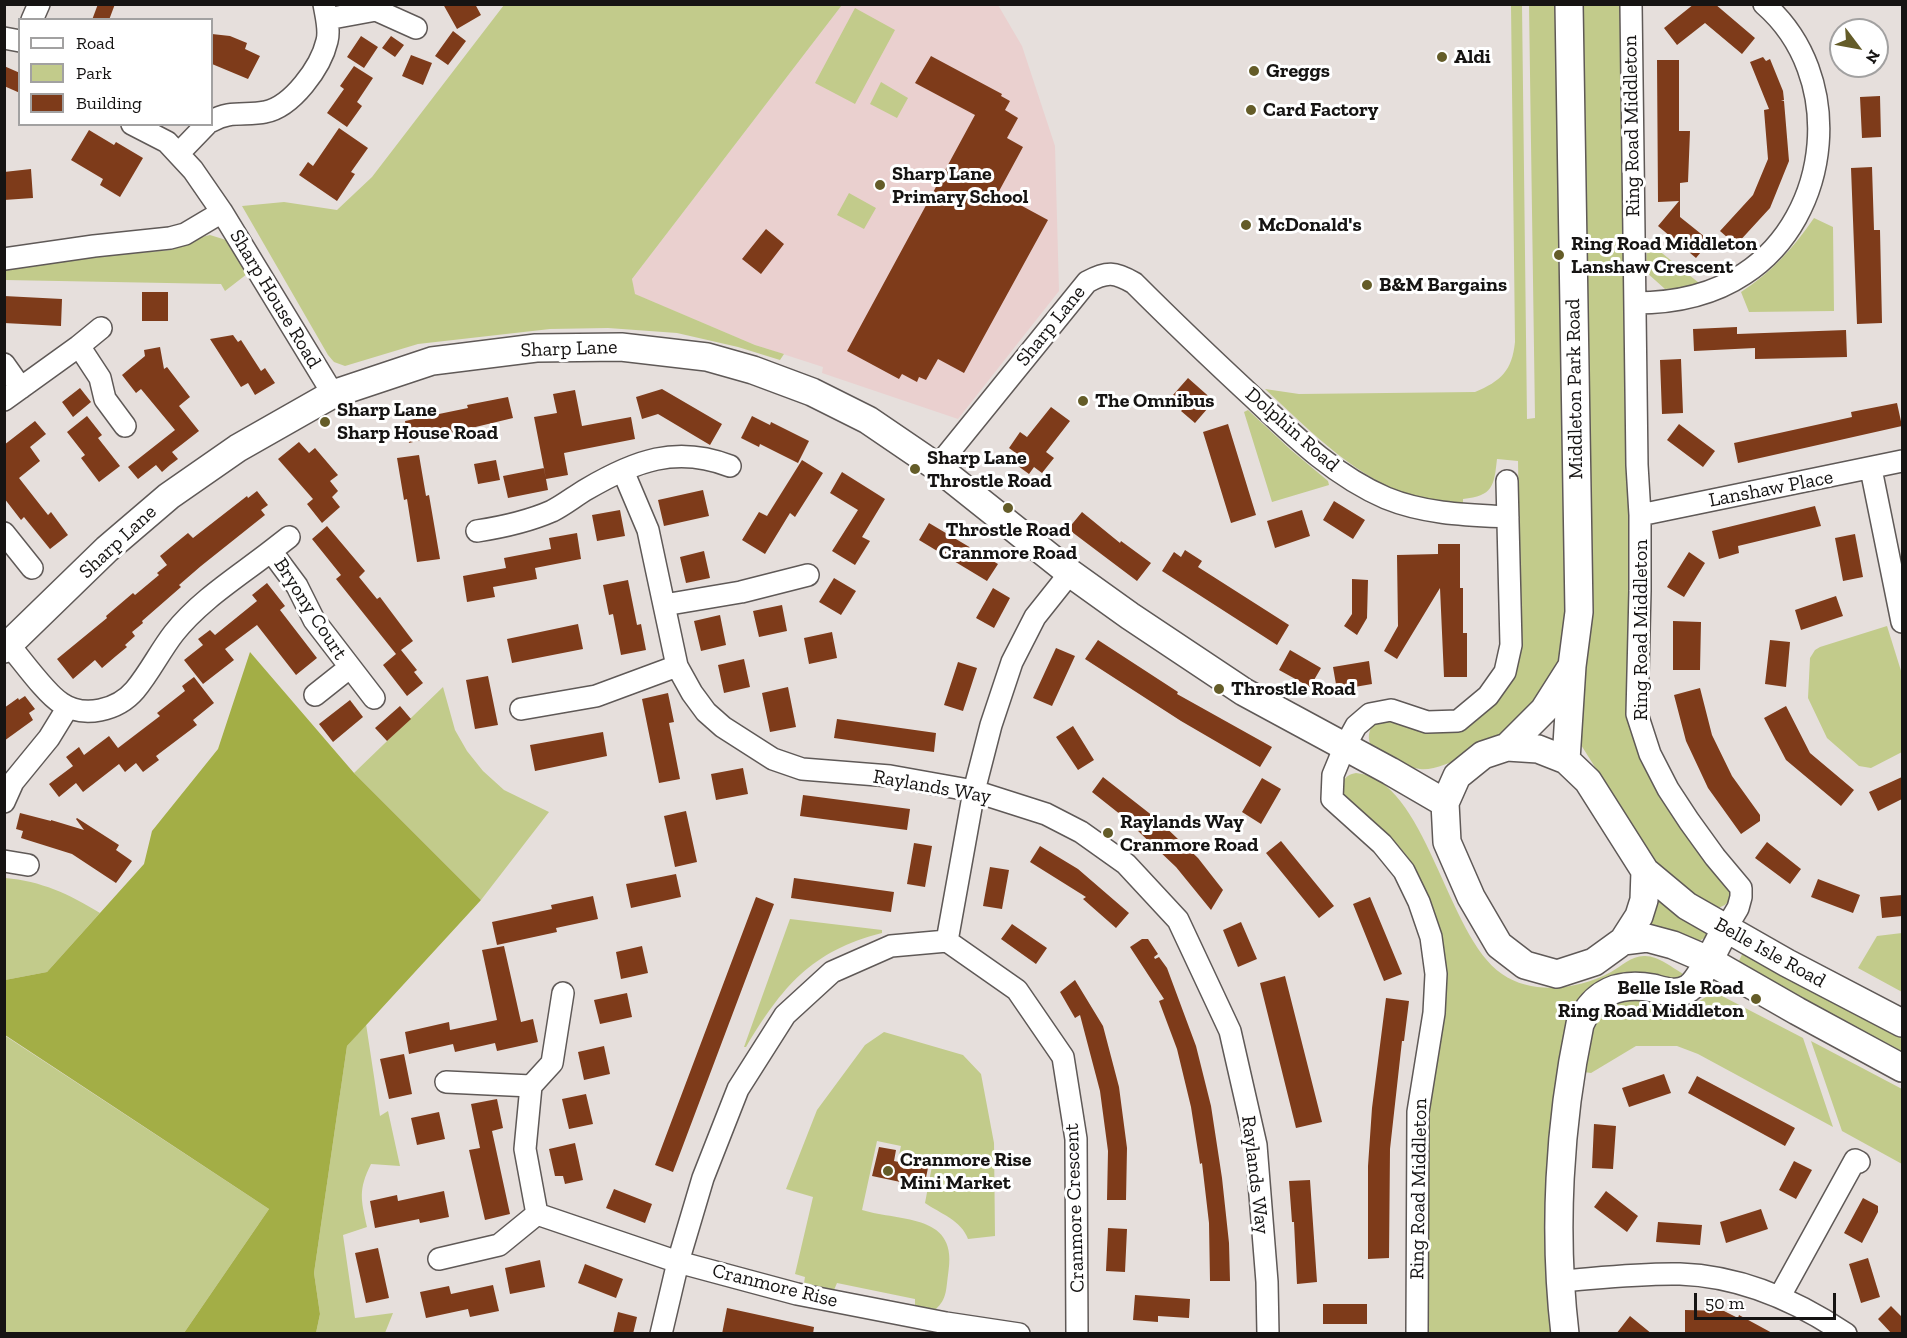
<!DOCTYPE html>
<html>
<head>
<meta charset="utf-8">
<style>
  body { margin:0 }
  #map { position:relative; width:1907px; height:1338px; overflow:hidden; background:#e6dfdc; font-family:"Zilla Slab",serif }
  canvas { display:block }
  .frame { position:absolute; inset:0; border:6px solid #161413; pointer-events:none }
  .legend { position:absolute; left:18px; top:18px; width:195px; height:108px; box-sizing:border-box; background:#fff; border:2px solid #a2a1a1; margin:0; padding:8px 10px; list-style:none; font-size:18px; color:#161413 }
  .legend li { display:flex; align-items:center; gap:12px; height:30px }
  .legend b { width:30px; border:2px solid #a2a1a1 }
  .north { position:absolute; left:1829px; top:18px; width:60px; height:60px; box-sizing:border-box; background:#fff; border:2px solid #a2a1a1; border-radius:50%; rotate:122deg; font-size:16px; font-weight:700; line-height:24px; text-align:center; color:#161413 }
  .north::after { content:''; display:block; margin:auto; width:21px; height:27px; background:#645c28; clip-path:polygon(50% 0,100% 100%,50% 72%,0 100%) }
  .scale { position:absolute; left:1694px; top:1293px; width:142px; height:27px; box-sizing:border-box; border:3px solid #161413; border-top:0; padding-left:8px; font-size:18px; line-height:21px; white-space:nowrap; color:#161413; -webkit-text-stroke:4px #fff; paint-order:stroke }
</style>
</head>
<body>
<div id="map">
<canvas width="1907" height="1338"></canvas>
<div class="frame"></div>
<ul class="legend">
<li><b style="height:8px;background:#fff"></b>Road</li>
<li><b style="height:16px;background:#c2cb8b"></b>Park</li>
<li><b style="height:16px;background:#7e3b1a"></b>Building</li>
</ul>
<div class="north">N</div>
<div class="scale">50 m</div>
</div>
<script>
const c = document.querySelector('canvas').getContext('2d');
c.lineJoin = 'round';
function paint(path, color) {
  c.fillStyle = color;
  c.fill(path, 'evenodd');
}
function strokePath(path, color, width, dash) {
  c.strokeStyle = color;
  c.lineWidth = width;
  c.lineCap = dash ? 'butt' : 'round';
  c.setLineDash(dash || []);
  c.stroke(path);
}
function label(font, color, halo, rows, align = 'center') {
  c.font = font + ' "Zilla Slab",serif';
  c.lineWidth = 6;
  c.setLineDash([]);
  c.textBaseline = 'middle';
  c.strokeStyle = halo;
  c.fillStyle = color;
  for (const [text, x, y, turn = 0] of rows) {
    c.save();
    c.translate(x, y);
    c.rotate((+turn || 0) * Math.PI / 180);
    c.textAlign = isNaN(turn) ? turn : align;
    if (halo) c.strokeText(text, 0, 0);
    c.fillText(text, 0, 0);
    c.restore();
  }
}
const education = new Path2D(`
  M842,5H998L1022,46L1055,146L1059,291L958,419L822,373L823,367L755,345L634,294L632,279Z`);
const green = new Path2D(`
  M504,5H842L632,279L635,294L755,345L784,354L780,360L738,347L677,333L608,328L550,329L418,344L345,366L334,362L328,355L242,206L284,202L337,210L372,177Z
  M1511,5H1522L1527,419L1535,418L1529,5H1556L1566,631C1564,648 1559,667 1551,683C1546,692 1519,721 1511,727C1491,742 1444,772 1420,769C1402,767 1386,755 1371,746C1366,735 1370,726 1379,720L1455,726L1521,635L1518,461L1497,459C1494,486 1493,496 1463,499V505C1449,503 1435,502 1422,499C1358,482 1312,432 1265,389L1299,394L1475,392C1501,381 1512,371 1515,342Z
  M1580,5H1622L1632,565L1629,706L1730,885C1731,897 1731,904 1718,908C1691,897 1669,879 1651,856L1576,737Z
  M855,8L895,30L855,104L815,83Z
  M881,82L908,98L897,118L870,104Z
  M849,193L876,208L864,229L837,215Z
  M1814,218L1833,227L1834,311L1749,312L1741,292C1771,273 1794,247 1814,218Z
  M210,235L226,240L247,274L225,291L221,284L5,280V270L84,258L171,250L194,239Z
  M1647,241L1699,283L1679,288L1665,289L1646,272Z
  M1248,410L1291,450L1328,481L1329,485L1272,502L1244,412Z
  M1887,626L1902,674V752L1871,768L1859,766L1827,738L1808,698L1810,658L1815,650L1820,647Z
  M443,687L455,730L467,751L483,771L504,790L549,812L481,900L354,773Z
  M1356,773C1426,778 1446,936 1502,974C1534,996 1579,989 1611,972C1622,966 1631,956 1644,956C1657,955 1673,968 1685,975L1681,980L1590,992L1556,1333H1428L1425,1291L1432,910C1426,893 1420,877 1411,862C1394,836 1366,816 1343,796C1339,784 1344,775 1356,773Z
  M5,878C41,881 69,894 100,913L47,972L5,980Z
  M1655,894L1708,931L1706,937L1699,941C1677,933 1669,927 1645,929Z
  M790,919L882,930V933C811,951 782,987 746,1047H744Z
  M1902,933V992L1858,968L1877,936Z
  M1746,946L1902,1031V1053L1737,965Z
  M1714,994L1722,996L1803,1038L1833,1127L1698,1054L1677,1046H1636L1591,1073L1584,1072C1591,1030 1593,992 1648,1002C1660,1004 1672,1010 1685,1008C1696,1006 1703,996 1714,994Z
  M366,1024L380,1116L388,1111L400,1166L371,1164C358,1190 361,1199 367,1227L343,1235L355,1318L393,1313L385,1333H316L320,1314L314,1273L347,1046Z
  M884,1032L963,1055L981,1074L994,1143L995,1236L968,1239C961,1220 941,1214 925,1203L932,1166L898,1159L901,1146L877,1141L862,1210C902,1222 960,1213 948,1275C946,1289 947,1299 936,1309L915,1306V1299L837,1283L834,1290L804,1283L805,1277L795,1274L813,1197L786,1189L817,1110L865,1045Z
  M4,1035L269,1209L184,1333H5Z
  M1811,1041L1902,1089V1164L1842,1131Z`);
const forest = new Path2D(`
  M250,652L354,773L481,900L347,1046L314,1273L320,1314L316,1333H184L269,1209L5,1035V980L47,972L144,864L152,831L218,749Z`);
const building = new Path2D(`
  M98,4H115L109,20H92Z
  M443,4H475L481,15L457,29Z
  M1694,4H1715L1755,38L1742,54L1705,23L1677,45L1664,28Z
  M453,31L466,41L448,65L435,56Z
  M212,34L230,36L247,43L245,49L260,56L248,79L212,64Z
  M361,36L378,47L364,68L347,57Z
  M391,36L404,45L395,57L382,48Z
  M411,55L432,63L423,85L402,76Z
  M931,56L1002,94L1001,96L1010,101L1005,110L1018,118L1007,138L1023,147L998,193L1048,220L964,373L938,359L926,380L919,377L917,382L902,374L899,379L847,351L975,115L915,83Z
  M1763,57L1766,61L1770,59L1783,91L1784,100L1781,101H1784L1789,161L1770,208L1736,245L1720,231L1753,195L1768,159L1764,110L1769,109L1750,62Z
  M1657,60H1679V131H1690L1688,182L1680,183V217L1710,241L1696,258L1658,226L1679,201L1658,202Z
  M4,66L20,73V93L4,86Z
  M354,66L373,78L357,102L362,106L347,127L327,113L344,89L340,86Z
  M1880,96L1881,137L1862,138L1860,97Z
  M339,128L368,148L351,172L355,174L337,201L299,175L308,162L313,166Z
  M89,130L114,145L116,142L143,158L120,197L100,185L103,179L71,160Z
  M1872,167L1874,230H1880L1882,323L1857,324L1851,168Z
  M31,169L33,198L4,200V172Z
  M766,229L784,244L761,274L742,259Z
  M142,292H168V321H142Z
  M4,296L62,299L61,326L4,323Z
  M1737,327V334L1846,330L1847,357L1755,359V348L1694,351L1693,329Z
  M233,335L238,342L241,340L261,371L265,368L275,383L255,395L248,383L241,387L210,339Z
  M160,347L164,369L167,367L190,397L179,406L199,431L172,452L178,459L170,465L162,472L156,465L138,479L128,467L175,430L141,389L136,393L122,375L145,356L144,350Z
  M1681,359L1683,413L1662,414L1660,360Z
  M1188,378L1214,401L1195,423L1181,411L1186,406L1173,395Z
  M80,388L91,402L73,417L62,402Z
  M662,389L722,424L710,445L658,414L642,419L636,397Z
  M575,390L582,426L631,417L635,439L564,453L568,475L546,479L534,417L557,413L553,394Z
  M508,397L513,418L409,443L405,421L468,408L467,405Z
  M1897,403L1902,426L1738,463L1734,443L1852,417L1851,412Z
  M1051,407L1070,421L1046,452L1054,458L1042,473L1034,467L1029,474L1014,463L1020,456L1009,448L1020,432L1027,437Z
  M87,416L102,435L98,438L120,466L99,482L81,458L85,455L67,432Z
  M752,416L770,425L771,422L809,441L798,463L760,444L759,447L741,438Z
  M35,421L46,434L30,447L40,461L19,478L48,515L51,512L68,535L50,549L24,517L21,520L4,498V445Z
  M1228,424L1256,515L1231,523L1203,432Z
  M1679,424L1715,451L1703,467L1667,440Z
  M299,442L309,453L315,448L338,475L330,481L338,491L332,497L340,507L322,523L307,504L313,499L278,459Z
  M419,455L426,496L429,495L440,559L417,562L407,499L404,500L397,458Z
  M496,460L500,480L478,484L474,464Z
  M802,460L823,473L795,517L790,513L765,554L742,540L759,512L767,516Z
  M544,468L548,490L508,498L503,476Z
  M842,472L885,499L862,537L870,541L855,565L832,551L858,510L830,493Z
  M703,490L709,516L664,526L658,500Z
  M257,491L268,505L261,510L265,515L201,566L179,585L181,587L142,621L143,623L132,632L135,636L125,645L127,647L116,656L102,668L95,660L73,679L57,659L107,618L106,616L133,593L135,595L159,575L157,573L167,565L160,556L188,533L193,538L247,496L248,498Z
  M1334,501L1365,520L1353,539L1323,520Z
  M1815,506L1821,526L1738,546L1739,553L1719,559L1712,531Z
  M620,510L625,536L597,541L592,515Z
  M1302,510L1310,536L1275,548L1267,521Z
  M1082,512L1120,543L1121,541L1151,563L1137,581L1068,529Z
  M929,523L998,564L987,581L919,540Z
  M327,526L365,571L359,577L377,599L380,597L413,641L401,650L417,670L414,672L423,683L407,696L383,665L396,654L336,579L341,575L312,539Z
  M577,533L581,559L535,568L537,579L493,587L495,597L467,602L463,576L506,568L504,558L551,549L549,538Z
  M1855,534L1863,577L1843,581L1835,538Z
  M1438,544H1460V588H1463V633H1467V677H1444L1440,588L1397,659L1384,651L1398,626L1397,555L1438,554Z
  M1185,550L1202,561L1198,567L1289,625L1277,645L1162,571L1174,552L1181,557Z
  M704,551L710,578L686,583L680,557Z
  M1689,552L1705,563L1684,597L1667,587Z
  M834,578L856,591L841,615L819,602Z
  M1352,579L1368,580L1367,618L1357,635L1344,626L1352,614Z
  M628,580L637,625L641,624L646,650L621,655L613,614L609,615L603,585Z
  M267,583L285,606L280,610L317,658L296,675L257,625L225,649L234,660L203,684L184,660L203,645L198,639L210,630L215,635L257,601L252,595Z
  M993,588L1010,598L994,628L976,618Z
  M1836,596L1843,616L1801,630L1795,610Z
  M782,605L787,631L759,637L753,611Z
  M720,615L726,645L701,651L694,621Z
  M1673,621L1701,622L1700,670H1673Z
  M578,624L583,649L512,663L507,639Z
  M832,632L837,658L809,664L804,638Z
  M1098,640L1178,692L1177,694L1272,747L1260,767L1181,721L1085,659Z
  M1770,640L1790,642L1786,687L1765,684Z
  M1056,648L1075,656L1052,706L1033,698Z
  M1290,650L1321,668L1310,687L1279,670Z
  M744,659L750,687L724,693L718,665Z
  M1369,661L1372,684L1337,690L1333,667Z
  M958,662L977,668L963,711L944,705Z
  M488,676L498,725L475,729L466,680Z
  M194,677L214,703L193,720L197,725L156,756L159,760L143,772L136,763L125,772L119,764L83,792L76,783L59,797L49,784L73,766L66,757L79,747L84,755L109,736L118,748L160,716L157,713L185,691L182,686Z
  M788,687L796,727L770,732L762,693Z
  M1700,688L1712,735L1732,776L1760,815V821L1741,834L1708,788L1686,741L1674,695Z
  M668,693L674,722L669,723L680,779L659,783L642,699Z
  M25,696L35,709L29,713L33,720L4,741V708L18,698L19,700Z
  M350,700L363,717L333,742L319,724Z
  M400,706L411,719L387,741L375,728Z
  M1786,706L1810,753L1854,790L1841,806L1786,760L1764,718Z
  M837,719L936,733L934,752L834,738Z
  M1073,726L1094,760L1078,770L1056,737Z
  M603,732L607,756L535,771L530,745Z
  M743,768L748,794L716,800L711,774Z
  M1103,777L1158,820L1198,858L1223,890L1211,910L1176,867L1138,831L1140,830L1092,792Z
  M1902,777V799L1878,811L1869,792Z
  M1262,778L1281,789L1261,824L1242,812Z
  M803,795L910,809L907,830L800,816Z
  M686,811L697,862L675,867L664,816Z
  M20,813L51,821V820L84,830L76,819L77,818L119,845L116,850L132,861L116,883L72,854L21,838L23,831L16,829Z
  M1281,841L1334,906L1319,918L1266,853Z
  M1767,842L1801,869L1790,884L1755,858Z
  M914,843L932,846L925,887L907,884Z
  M1040,846L1078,869L1129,913L1116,928L1083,899L1086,897L1030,862Z
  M990,867L1009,870L1002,909L983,906Z
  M676,874L681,897L631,908L626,884Z
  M794,878L894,892L891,912L791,898Z
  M1818,879L1860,895L1853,913L1811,897Z
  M1902,895V916L1882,918L1880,897Z
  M593,896L598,919L556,928L557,932L497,945L492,922L552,909L551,905Z
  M756,897L774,904L673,1172L655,1165Z
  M1370,897L1402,974L1384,981L1353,904Z
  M1241,922L1257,959L1238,967L1223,930Z
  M1012,924L1047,948L1036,964L1001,939Z
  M1142,939H1148L1158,954L1154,957L1155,959L1159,957L1167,968L1196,1046L1211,1106L1222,1178L1229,1243L1230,1281H1210L1209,1223L1202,1163L1200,1164L1191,1107L1177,1049L1159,1001L1164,999L1130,947Z
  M504,946L521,1022L533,1019L538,1042L497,1051L495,1043L455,1052L453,1044L409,1054L405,1032L449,1022L450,1030L497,1020L482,950Z
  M642,946L648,973L621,979L616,952Z
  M1285,976L1322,1122L1296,1128L1260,983Z
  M1075,980L1103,1026L1119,1087L1127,1148L1126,1200H1107L1108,1151L1100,1091L1080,1015L1075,1018L1060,992Z
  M627,993L632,1017L600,1024L594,1000Z
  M1386,998L1409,1001L1404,1041H1402L1390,1149L1389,1258L1368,1259V1166L1372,1108Z
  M604,1046L610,1074L584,1080L578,1052Z
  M404,1054L412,1094L389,1099L380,1059Z
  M1664,1074L1671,1093L1629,1107L1622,1088Z
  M1697,1076L1795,1128L1785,1146L1688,1093Z
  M586,1094L593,1124L569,1129L562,1099Z
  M497,1099L503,1128L492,1131L510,1214L485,1220L469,1150L480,1148L471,1104Z
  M439,1112L445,1139L417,1145L411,1118Z
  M1594,1124L1616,1126L1613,1169L1592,1168Z
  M575,1143L583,1180L565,1184L563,1176H555L549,1149Z
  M879,1147L896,1150L894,1161L928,1168L924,1187L872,1176Z
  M1794,1161L1812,1170L1796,1199L1779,1190Z
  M1310,1180L1317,1282L1297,1284L1294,1222H1292L1289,1181Z
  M614,1189L652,1204L645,1223L606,1208Z
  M444,1191L449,1217L420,1223L419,1219L375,1228L370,1201L397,1195L398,1201Z
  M1606,1191L1638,1216L1627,1232L1594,1207Z
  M1863,1198L1878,1206V1212L1862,1243L1844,1233Z
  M1761,1209L1768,1229L1726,1243L1720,1222Z
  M1658,1222L1702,1225L1700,1245L1656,1242Z
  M1108,1228L1127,1229L1125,1272L1106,1271Z
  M378,1248L389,1298L366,1303L355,1253Z
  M1868,1258L1880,1297L1861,1303L1849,1264Z
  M540,1260L545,1287L510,1294L505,1268Z
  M585,1264L623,1279L616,1298L578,1283Z
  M493,1285L499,1311L470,1317L468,1309L426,1318L420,1292L449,1286L451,1294Z
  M1135,1295L1190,1299L1189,1318L1158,1316V1322L1133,1320Z
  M1323,1304H1367V1324H1323Z
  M1891,1306L1902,1317V1334H1892L1878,1319Z
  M727,1308L814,1327L813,1334H722Z
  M1685,1310L1724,1311L1738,1318L1739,1315L1774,1334H1685Z
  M618,1312L637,1317L633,1334H613Z
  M1630,1316L1652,1334H1616Z`);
const minor = new Path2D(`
  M1631,4L1637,465L1640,515V591L1637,714L1650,754L1668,789L1689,821L1715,857L1741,888V897L1738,908L1726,928
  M327,19L376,10L416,28
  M32,20L39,4
  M4,38L20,41
  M212,121C229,110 247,116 265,112C292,107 321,67 327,41C330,30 326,16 324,4
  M132,124L167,142L193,170L222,212L333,394
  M179,153L207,124
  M4,259L94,246L170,238L185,234L222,212
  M1635,303C1674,303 1711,296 1744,274C1833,216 1846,75 1764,4
  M79,346L101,328
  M4,364L21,388
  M4,400L79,346L100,378L105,399L125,426
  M937,467L1087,282C1107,271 1115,272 1134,283C1174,323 1215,362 1256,400C1296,438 1335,476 1386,498C1425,514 1467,515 1508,517
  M1871,469L1902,622
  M623,471L648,530L677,666L692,693L706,712L723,727L773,759L802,769L890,776L974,791L1046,814L1081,832L1126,864L1178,920L1230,1031L1256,1145L1267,1282L1268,1334
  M1640,515L1902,461
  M477,531C503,527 527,522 552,511C564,505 575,496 587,489C635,461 676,445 730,466
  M4,533L32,568
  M271,551L289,537
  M664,605L741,592L808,575
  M9,645C22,660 46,694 61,703C84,719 118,710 135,690C150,672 160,651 174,633C200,600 239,576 271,551L297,586L314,620L374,698
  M315,695L349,668
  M521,709L596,696L677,666
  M4,802L13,782L49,738L68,707
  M4,861L28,865
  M947,941L974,791L991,725L1012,662L1035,617L1070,573
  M563,993L552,1063L531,1086L525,1149L537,1214L678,1262L797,1294L946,1323L1019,1334
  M446,1082L531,1086
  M439,1259L499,1245L537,1214
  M1561,1281C1600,1278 1640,1273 1680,1274C1739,1276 1797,1301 1846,1334
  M1780,1296L1855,1160L1859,1162
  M661,1334L678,1262L703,1178L738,1089L785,1015L832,972L891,946L947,941L1017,990L1063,1057L1076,1139L1077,1334
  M1417,1334L1418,1112L1434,1013L1436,974L1431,937L1419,902L1404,871L1382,844L1332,799L1333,775L1345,746L1356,726L1370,714L1391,710L1427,722L1458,721L1488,696L1505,672L1511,645L1507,481`);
const tertiary = new Path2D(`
  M4,649L107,549L169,496L238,448L333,394L432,361L536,348L621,347L707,357L753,370L812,392L868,420L937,467L1070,573L1130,616L1244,692L1390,771L1445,803
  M1507,747L1538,749L1566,760L1588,781L1645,871L1644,900L1639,916L1623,941L1594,962L1557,974L1525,965L1499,945L1471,897L1447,842L1445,803L1457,776L1483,755Z
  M1507,747L1544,710L1570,669
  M1566,760L1572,666L1579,612L1569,4
  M1645,871L1687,906L1787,963L1902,1023
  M1623,941L1647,938L1673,945L1708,960L1797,1011L1902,1068
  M1565,1334C1553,1232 1559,1124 1580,1024C1594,992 1619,982 1653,988C1664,991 1678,996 1689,988C1701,980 1718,942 1726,928`);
const markers = [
  [1442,57,6,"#645c28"],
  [1254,71,6,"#645c28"],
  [1251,110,6,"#645c28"],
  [880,185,6,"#645c28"],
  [1246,225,6,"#645c28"],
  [1559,255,6,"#645c28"],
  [1367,285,6,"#645c28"],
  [1083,401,6,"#645c28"],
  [325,422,6,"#645c28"],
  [915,469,6,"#645c28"],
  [1008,508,6,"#645c28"],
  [1219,689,6,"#645c28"],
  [1108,833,6,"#645c28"],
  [1756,999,6,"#645c28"],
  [888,1171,6,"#645c28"]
];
const poiNames = [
  ["Aldi",1454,57],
  ["Greggs",1266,71],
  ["Card Factory",1263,110],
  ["Sharp Lane",892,174],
  ["Primary School",892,197],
  ["McDonald's",1258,225],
  ["Ring Road Middleton",1571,244],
  ["Lanshaw Crescent",1571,267],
  ["B&M Bargains",1379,285],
  ["The Omnibus",1095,401],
  ["Sharp Lane",337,410],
  ["Sharp House Road",337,433],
  ["Sharp Lane",927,458],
  ["Throstle Road",927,481],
  ["Throstle Road",1008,530,"center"],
  ["Cranmore Road",1008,553,"center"],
  ["Throstle Road",1231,689],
  ["Raylands Way",1120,822],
  ["Cranmore Road",1120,845],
  ["Belle Isle Road",1744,988,"right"],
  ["Ring Road Middleton",1744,1011,"right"],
  ["Cranmore Rise",900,1160],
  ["Mini Market",900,1183]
];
const streetNames = [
  ["Ring Road Middleton",1632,126,-91],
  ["Sharp House Road",275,299,59],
  ["Sharp Lane",1051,326,-51],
  ["Sharp Lane",569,349,-2],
  ["Middleton Park Road",1575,389,-91],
  ["Dolphin Road",1292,430,41],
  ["Lanshaw Place",1771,489,-11],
  ["Sharp Lane",118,542,-43],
  ["Bryony Court",310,609,57],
  ["Ring Road Middleton",1641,630,-90],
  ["Raylands Way",932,787,10],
  ["Belle Isle Road",1770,953,29],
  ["Raylands Way",1255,1175,83],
  ["Ring Road Middleton",1419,1189,-89],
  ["Cranmore Crescent",1075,1208,-92],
  ["Cranmore Rise",775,1286,14]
];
paint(education, '#ead0cf');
paint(green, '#c2cb8b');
paint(forest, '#a3ae46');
paint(building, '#7e3b1a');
strokePath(minor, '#5f5957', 24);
strokePath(tertiary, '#5f5957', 30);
strokePath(minor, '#fff', 21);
strokePath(tertiary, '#fff', 27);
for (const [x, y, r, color] of markers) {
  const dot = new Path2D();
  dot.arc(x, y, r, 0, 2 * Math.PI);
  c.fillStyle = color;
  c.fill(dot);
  strokePath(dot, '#fff', 2);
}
label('bold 20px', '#161413', '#fff', poiNames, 'left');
label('20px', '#161413', '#fff', streetNames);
</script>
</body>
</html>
